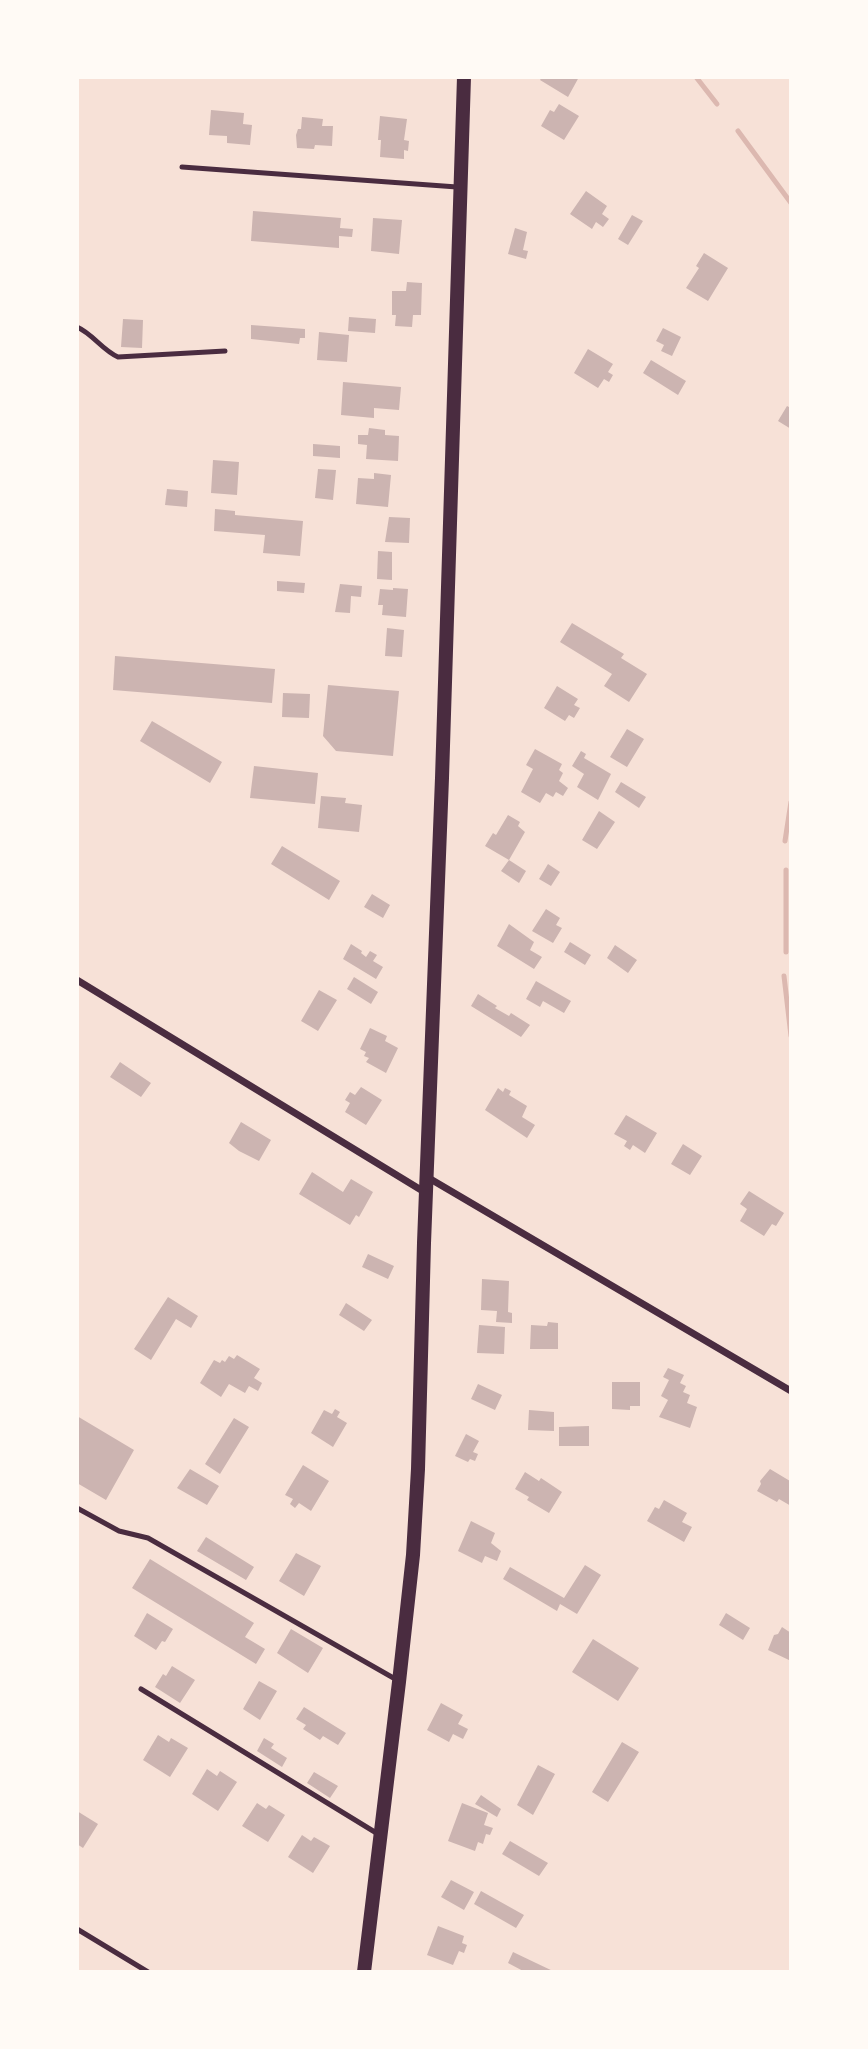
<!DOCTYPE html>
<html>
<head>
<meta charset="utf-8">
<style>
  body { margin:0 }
  #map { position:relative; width:868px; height:2049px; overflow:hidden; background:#f7e1d7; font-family:"Zilla Slab",serif }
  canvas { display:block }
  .frame { position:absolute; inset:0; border:79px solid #fffaf5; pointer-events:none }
</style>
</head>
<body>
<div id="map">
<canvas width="868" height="2049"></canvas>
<div class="frame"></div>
</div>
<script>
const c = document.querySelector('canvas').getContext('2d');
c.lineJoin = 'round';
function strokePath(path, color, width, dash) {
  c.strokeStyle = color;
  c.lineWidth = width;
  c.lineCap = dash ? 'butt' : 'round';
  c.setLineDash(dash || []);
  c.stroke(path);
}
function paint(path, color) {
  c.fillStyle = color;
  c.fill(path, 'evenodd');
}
const stream = new Path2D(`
  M696,77L717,104
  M738,131L791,203
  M785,841L791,802
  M786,952V870
  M784,976L791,1036`);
const building = new Path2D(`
  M542,77H579L568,97L540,80Z
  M559,104L579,116L564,140L541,126L550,110L554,112Z
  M211,110L244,113L243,124L252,125L250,145L227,143V136L209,135Z
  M380,116L407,119L404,140L409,141L408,151L404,150V159L380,157L381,140H378Z
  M302,117L323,119L322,126H333L332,146L315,145L314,149L297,148L296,135L298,129H301Z
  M586,191L607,206L602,214L609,219L603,227L596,222L592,229L570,214Z
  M253,211L341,218L340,228L353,229L352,237L339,236V248L251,241Z
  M632,215L643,221L628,245L618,239Z
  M373,218L402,220L399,254L371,251Z
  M515,228L527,232L523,250L528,251L526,259L508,254Z
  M704,253L728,268L708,301L686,288L699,268L696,266Z
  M407,282L422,283L421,315H413L412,327L395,326L396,315H392V291H406Z
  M349,317L376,319L375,333L348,331Z
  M123,319L143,320L142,348L121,347Z
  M251,325L305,329V338H300L299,344L251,339Z
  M663,328L681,337L672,356L661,351L664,345L656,341Z
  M319,332L349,335L347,362L317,360Z
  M588,349L613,364L608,372L613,375L609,382L604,379L598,388L574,373Z
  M651,360L686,381L678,395L643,373Z
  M343,382L401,387L399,410L374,408V418L341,415Z
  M787,406L791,408V429L778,421Z
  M369,428L385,430V435L399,436L398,461L366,459L367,445L358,444V435H368Z
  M313,444L340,446V458L313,456Z
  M213,460L239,462L237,495L211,493Z
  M318,469L336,470L333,500L315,498Z
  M374,473L391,475L388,507L356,504L358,478L374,479Z
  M167,489L188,491L187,507L165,505Z
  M215,509L235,511V515L303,521L300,556L263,553L265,535L214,531Z
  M389,517L410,518L409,543L385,542Z
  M378,551L392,552V580L377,579Z
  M277,581L305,583L304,593L277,591Z
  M340,584L362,586L361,597L351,596L350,613L335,612Z
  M393,588L408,589L406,617L382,615L383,605H378L380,589L393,590Z
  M572,623L624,654L621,658L647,674L629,702L604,686L612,674L560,642Z
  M387,628L404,630L402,657L385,656Z
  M115,656L275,669L272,703L113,690Z
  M328,685L399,691L393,756L336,751L323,736Z
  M557,686L578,699L574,705L580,708L574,718L569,715L565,721L544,708Z
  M283,693L310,694L309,718L282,717Z
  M152,721L222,762L210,783L140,741Z
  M627,729L644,739L627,767L610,757Z
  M535,749L562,764L559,770L563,773L559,781L568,788L563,796L556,792L553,797L546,793L540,803L521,792L533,769L526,765Z
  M581,751L586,754L584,758L611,774L598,800L577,787L584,774L572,766Z
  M254,766L318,773L315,804L250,798Z
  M621,782L646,797L639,808L615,792Z
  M321,796L346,798L345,803L362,805L359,832L318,828Z
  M599,811L615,822L597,849L582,840Z
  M508,815L520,822L518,826L525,832L509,860L485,846L493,833L496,835Z
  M282,846L340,881L329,900L271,864Z
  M509,860L526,871L519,883L501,871Z
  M548,864L560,872L551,886L539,879Z
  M372,894L390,905L383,918L364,907Z
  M546,909L560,918L556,925L562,928L553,943L532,931Z
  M509,924L534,942L530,950L542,957L534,969L497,946Z
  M570,942L591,955L585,965L564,952Z
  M351,944L362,951L361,953L366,957L370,951L377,955L373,961L383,967L376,979L343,959Z
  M615,945L637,960L628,973L607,958Z
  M354,977L378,992L371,1004L347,989Z
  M536,981L571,1001L564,1013L543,1001L540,1007L526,999Z
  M319,990L337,1000L318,1031L301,1021Z
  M478,994L497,1006L495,1008L509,1016L511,1013L530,1025L521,1037L471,1006Z
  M370,1028L387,1036L385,1041L398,1048L386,1073L366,1062L369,1058L364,1056L366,1052L360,1049Z
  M120,1062L151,1083L141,1097L110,1077Z
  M361,1087L382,1100L366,1125L345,1112L350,1103L345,1100L350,1092L355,1095Z
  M498,1088L503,1092L505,1088L511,1091L509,1095L527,1106L522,1117L535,1125L527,1138L485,1110Z
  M626,1115L657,1133L645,1153L633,1145L630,1150L624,1146L627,1141L614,1134Z
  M241,1122L271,1140L259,1161L239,1151L229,1143Z
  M683,1144L702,1156L690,1175L671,1164Z
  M312,1172L343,1192L351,1179L373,1192L359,1217L356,1215L350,1225L299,1194Z
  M749,1191L784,1213L776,1226L772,1224L764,1236L740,1221L747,1209L740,1204Z
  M368,1254L394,1266L388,1279L362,1267Z
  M482,1279L509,1281L508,1312L512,1313V1323L496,1322L497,1311L481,1310Z
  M168,1297L198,1316L191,1328L176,1319L151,1360L134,1349Z
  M346,1303L372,1320L364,1331L339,1315Z
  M548,1322L558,1323V1349H530L531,1325L547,1326Z
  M479,1325L505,1327L504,1354L477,1353Z
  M237,1355L260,1369L254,1378L262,1383L258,1391L249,1386L245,1393L229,1384L221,1397L200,1383L214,1360L220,1363L222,1360L225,1362L229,1356L234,1359Z
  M668,1368L684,1375L680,1383L686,1386L683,1392L690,1395L687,1403L697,1407L690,1428L659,1417L668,1400L661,1396L669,1380L663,1377Z
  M612,1382H640V1406H630V1410L612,1409Z
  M478,1384L502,1395L495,1410L471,1399Z
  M335,1409L340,1412L337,1417L347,1423L333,1447L311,1433L324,1410L332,1414Z
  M529,1410L554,1412V1431L528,1430Z
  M77,1416L134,1450L106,1500L77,1483Z
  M234,1418L249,1427L220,1474L205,1464Z
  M589,1426V1446H559V1427Z
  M466,1434L479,1441L473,1452L478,1454L475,1461L470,1459L468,1462L455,1456Z
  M303,1465L329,1481L311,1511L299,1503L295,1508L290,1504L293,1499L285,1495Z
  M190,1469L219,1486L207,1505L177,1488Z
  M770,1469L790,1481L791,1506L779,1499L777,1502L757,1491L761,1484L760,1481Z
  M525,1472L539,1481L541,1478L562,1492L549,1513L527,1500L529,1497L515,1489Z
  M664,1500L687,1513L682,1522L692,1527L684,1542L647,1521L655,1507L659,1509Z
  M471,1521L495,1533L491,1543L501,1551L497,1561L485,1556L482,1563L458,1551Z
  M206,1537L254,1567L246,1580L197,1551Z
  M296,1553L321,1566L304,1596L279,1581Z
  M150,1559L254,1623L245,1637L265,1649L256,1664L132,1588Z
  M585,1565L601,1575L577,1614L560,1604L557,1611L503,1579L510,1567L564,1598Z
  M147,1613L173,1629L165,1642L162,1641L156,1650L134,1636Z
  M726,1613L750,1628L743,1640L719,1625Z
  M782,1627L791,1633V1661L768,1650L774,1635L778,1634Z
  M291,1629L323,1648L308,1673L277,1653Z
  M593,1639L639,1668L618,1701L572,1672Z
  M172,1666L195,1680L180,1703L155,1687L163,1674L166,1676Z
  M259,1681L277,1691L260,1720L243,1709Z
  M441,1703L463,1715L458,1724L468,1729L463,1739L453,1734L449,1742L427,1730Z
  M304,1707L346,1733L338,1745L323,1736L320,1740L303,1729L306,1725L296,1719Z
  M158,1735L169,1742L171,1738L188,1748L170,1777L143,1760Z
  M264,1738L274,1744L271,1748L287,1758L282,1767L257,1751Z
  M622,1742L639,1752L608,1802L592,1792Z
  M538,1765L555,1774L533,1815L517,1805Z
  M207,1769L217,1776L220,1771L237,1782L218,1811L192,1794Z
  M314,1772L338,1786L330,1798L307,1783Z
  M481,1795L501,1809L497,1817L475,1804Z
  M257,1803L266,1809L269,1805L285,1815L268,1842L242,1826Z
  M462,1803L488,1813L484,1825L493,1828L490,1835L486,1834L483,1844L478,1842L475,1851L448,1841Z
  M77,1811L98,1824L83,1848L77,1844Z
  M302,1835L311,1841L314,1837L330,1846L313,1873L288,1857Z
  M510,1841L548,1863L539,1876L502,1854Z
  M451,1880L474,1892L464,1910L441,1897Z
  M481,1891L524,1915L516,1928L474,1904Z
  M438,1926L464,1936L462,1943L467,1945L464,1953L459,1951L453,1965L427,1955Z
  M513,1952L536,1963L555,1972H525L508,1963Z`);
const service = new Path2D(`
  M182,167L457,187
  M77,327C93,334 102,350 118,357L225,351
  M77,1508L119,1531L148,1538L397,1680
  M141,1689L378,1834
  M77,1929L148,1972`);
const minor = new Path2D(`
  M77,980L426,1193
  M427,1177L791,1391`);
const secondary = new Path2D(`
  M364,1972L399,1682L413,1555L418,1469L424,1243L442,778L464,77`);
strokePath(stream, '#dcb8b0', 5);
paint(building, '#ccb4b1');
strokePath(service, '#4a2c40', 5);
strokePath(minor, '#4a2c40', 7);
strokePath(secondary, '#4a2c40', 14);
</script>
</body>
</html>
